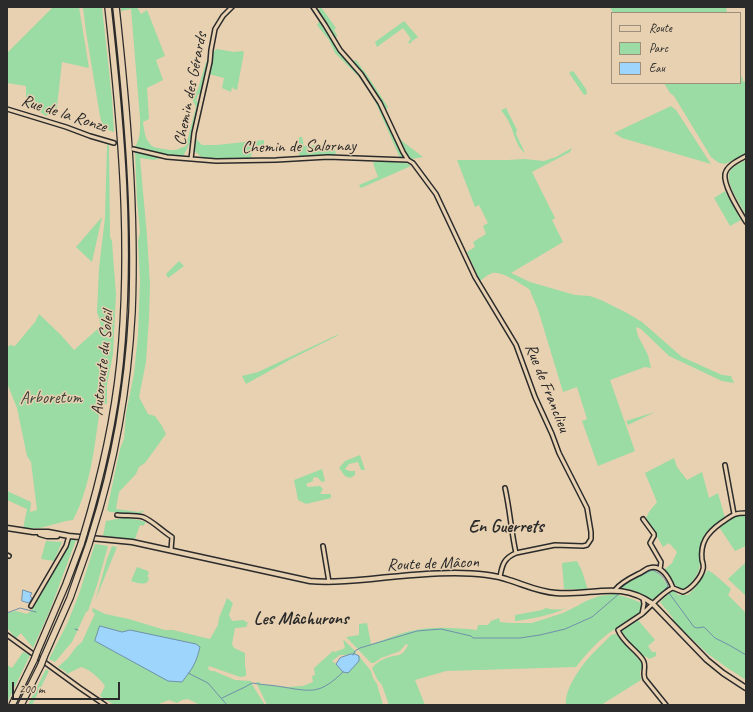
<!DOCTYPE html>
<html>
<head>
<meta charset="utf-8">
<style>
  body { margin:0 }
  #map { position:relative; width:753px; height:712px; overflow:hidden; background:#e8d1b1; font-family:Caveat,sans-serif }
  canvas { display:block }
  .frame { position:absolute; inset:0; border:8px solid #2b2b2b; pointer-events:none }
  .legend { position:absolute; left:611px; top:12px; width:130px; height:72px; box-sizing:border-box; background:#e8d1b1; border:1px solid #9c8f7b; margin:0; padding:5px 7px; list-style:none; font-size:12px; color:#2b2b2b }
  .legend li { display:flex; align-items:center; gap:8px; height:20px }
  .legend b { width:20px; border:1px solid #9c8f7b }
  .scale { position:absolute; left:12px; top:682px; width:108px; height:18px; box-sizing:border-box; border:2px solid #2b2b2b; border-top:0; padding-left:5px; font-size:12px; line-height:14px; white-space:nowrap; color:#2b2b2b; -webkit-text-stroke:3px #e8d1b1; paint-order:stroke }
</style>
</head>
<body>
<div id="map">
<canvas width="753" height="712"></canvas>
<div class="frame"></div>
<ul class="legend">
<li><b style="height:5px;background:#e8d1b1"></b>Route</li>
<li><b style="height:11px;background:#9bdba4"></b>Parc</li>
<li><b style="height:11px;background:#9ed5fd"></b>Eau</li>
</ul>
<div class="scale">200 m</div>
</div>
<script>
const c = document.querySelector('canvas').getContext('2d');
c.lineJoin = 'round';
function paint(path, color) {
  c.fillStyle = color;
  c.fill(path, 'evenodd');
}
function strokePath(path, color, width, dash) {
  c.strokeStyle = color;
  c.lineWidth = width;
  c.lineCap = dash ? 'butt' : 'round';
  c.setLineDash(dash || []);
  c.stroke(path);
}
function label(font, color, halo, rows, align = 'center') {
  c.font = font + ' Caveat,sans-serif';
  c.lineWidth = 3;
  c.setLineDash([]);
  c.textBaseline = 'middle';
  c.strokeStyle = halo;
  c.fillStyle = color;
  for (const [text, x, y, turn = 0] of rows) {
    c.save();
    c.translate(x, y);
    c.rotate((+turn || 0) * Math.PI / 180);
    c.textAlign = isNaN(turn) ? turn : align;
    if (halo) c.strokeText(text, 0, 0);
    c.fillText(text, 0, 0);
    c.restore();
  }
}
const green = new Path2D(`
  M53,7H79L89,68L62,62L56,116L50,114L46,116L36,109L24,105L26,98V86L7,83V53Z
  M83,7H102L112,99L114,132L103,128L100,116L86,32Z
  M121,7H137L141,14L147,10L151,20L165,56L156,60L163,80L147,88L149,119L143,122C144,130 145,140 152,146C155,148 160,148 164,149C175,151 176,150 186,146L196,107L192,99L198,89L206,62L208,60L201,94H198L196,101L199,102C195,118 193,142 183,156H169L135,147C141,137 140,129 140,118L131,9L121,11Z
  M321,7L336,28L334,30L337,35L336,39L319,13L318,10Z
  M610,7H726L727,13H613Z
  M320,20L325,28L338,51L360,75L379,105L399,148L405,158H400L374,99L361,79L335,53L329,40L317,25Z
  M404,21L418,37L412,41L410,44L408,42L411,39L403,28L377,47L375,42Z
  M217,49L234,52L242,51L244,52L237,90L234,89L232,87L231,92L222,88L224,78L209,74L214,51Z
  M356,60L367,75L388,107L386,110C377,93 365,76 353,61Z
  M572,71L574,72L586,89L587,94L584,95L569,73Z
  M740,76L743,78L742,81L746,82V154L725,164L719,163L711,157L674,96L670,93L664,83H740Z
  M671,106L676,110L711,164L622,138L614,133Z
  M506,108L517,130L516,134L525,153C517,148 515,136 511,127C509,121 505,115 501,110Z
  M398,136L402,141L423,157L412,159L408,157Z
  M299,137H302L304,146L334,144L336,156L327,155L299,157Z
  M196,139L202,145H216L264,140V145L257,146V148L252,149L251,159H214L203,158L194,151Z
  M107,145H109L110,237L112,241L113,257L116,294L113,354L107,385V403L105,404L101,401C95,441 92,484 73,520L66,521L40,528L23,529L27,509L7,500V491L31,502L30,512L37,510L31,462L27,456L17,408L7,383V348L10,345L15,346L35,322L39,314L61,335L74,350L101,326L97,312L99,268L105,218Z
  M572,148L570,152L532,172L555,218L552,220L563,242L511,273L530,282L575,295L590,296L601,300L627,313L642,322L682,357L722,375L731,376L734,383L722,381L669,356L641,329L636,327L638,336L648,355L651,368L645,367L610,380L635,451L598,466L582,421L587,419L577,387L563,392C555,366 547,339 539,313C537,305 532,298 530,290C523,285 502,271 493,273C488,274 484,278 480,281L467,252L475,247L473,242L486,234L483,226L488,223L479,205L475,207L457,160H507L525,159L544,161L556,157Z
  M135,151L160,158L154,160L140,158L147,236L150,285L149,318L146,362L139,397L148,414L155,416L162,426L166,434L145,463L139,467L136,474L119,492L116,509L139,512L145,510L140,514L110,512L107,510L120,449L124,439L126,413L134,374L138,335L140,280L138,241L140,232L137,199Z
  M746,160V215C741,205 724,182 730,171C733,166 741,163 746,160Z
  M377,161L406,163L411,166L361,188L359,185L378,177L373,163Z
  M725,191L741,220L730,226L714,198Z
  M102,217L92,262L76,247Z
  M179,261L184,266L168,278L166,274Z
  M339,334L337,336L293,358L246,384L242,376L258,372Z
  M655,412L628,425L626,421Z
  M360,455L365,470H361L358,462L349,464L345,469L349,471H355V475L350,478L345,476L339,468L345,461Z
  M674,458L677,467L687,480L702,472L709,498L718,493L725,518C716,523 703,532 701,543C698,556 704,566 694,579C691,584 688,587 683,590L678,589L665,569L672,563L677,552L669,543L663,547L646,518L649,512L657,502L645,473Z
  M322,469L325,481L322,482L317,477L313,478V481L306,484L308,487L320,486L323,489L320,494H331V498L306,504L298,500L294,480Z
  M737,516H746V546L735,551L719,527Z
  M127,518L139,520L146,522L143,526L140,525L135,539L117,538L103,536L106,521L117,519Z
  M70,539L76,540L50,610L33,648L21,633L16,638L7,628V613L16,611L27,614L32,610L68,546Z
  M46,541L62,542L54,561L41,559Z
  M95,544L108,546L97,585L88,611L86,612L72,642L55,662L49,659L67,624L79,594Z
  M112,546L117,547L95,601L96,598L107,559Z
  M577,561L582,571L588,590L564,589L562,563Z
  M746,562V596L728,579Z
  M137,567L148,571L149,574L147,576L149,578C148,587 137,583 131,581Z
  M654,570L660,575L668,586L656,598L652,601C642,594 632,588 619,588C629,581 642,572 654,570Z
  M708,570L714,574L731,589L728,595L746,613V680L726,667L708,654L673,621V618L660,602L670,592L674,591L678,595H688L695,588L704,575Z
  M615,594L632,599L641,603V613C631,621 620,626 609,633C597,642 586,654 576,667L446,671L415,680L425,705H389L382,685L377,679L372,668C377,662 383,659 389,657C392,656 396,656 399,655C404,653 406,649 408,645L406,644L400,651L381,658L374,663H371L350,641L346,637L359,635V624L367,623L371,644C384,640 397,634 411,631C432,626 455,628 477,630L478,625H488L491,621L499,618L500,622L511,623H532L563,613L577,606L586,601L599,596Z
  M227,598L233,603L229,615L232,621L243,620L248,623L246,627L235,628L232,644L234,648L245,653V666L246,670V676L240,677L209,666L208,669L211,671H214L235,680L251,681C254,689 260,697 265,705H200L188,699L182,700L177,703L169,700L156,705H114L100,696L105,686C99,678 91,670 81,667L67,674L65,671L58,667L68,658L77,646L82,642L91,622L95,614L92,611L93,608L105,614L129,619L165,630H173L210,639L218,625L219,618Z
  M546,608C553,610 560,610 567,608C550,615 533,619 515,621V615L542,610Z
  M638,620L655,640L648,646L652,652H656V656L649,659L647,657L641,656L621,631Z
  M616,634L643,664L640,672L641,680L601,705H566C564,692 578,670 587,660C594,651 603,644 611,635Z
  M343,639L356,652L355,654H351L347,655H340L332,661L336,664L343,672L359,661V656L371,671L373,678L377,684L383,705H267L256,682H259L261,684L287,687L303,686L313,682L312,676L315,675L314,668L333,651L335,652L345,648Z
  M23,652L30,655L7,703V665L12,668Z
  M46,669L49,671L32,705H28Z`);
const water = new Path2D(`
  M23,590L32,593L30,596L32,598L29,603L22,601Z
  M100,626L122,632L130,630L196,644L200,647C196,664 192,669 182,682L168,681L95,641Z
  M351,654H355L359,656V661L348,673L343,672L336,664L340,658Z`);
const stream = new Path2D(`
  M621,589V588L630,581L652,570C659,572 666,579 668,586L665,589
  M669,593L694,627L697,628L704,627L715,638L729,645L746,655
  M7,613L20,608L36,612
  M75,629L78,630
  M353,655L355,651L360,648L417,631L441,629L471,636L473,638H520L540,635L565,629L592,617L613,599L621,592
  M188,673L208,683L227,705
  M222,698L245,687L252,683C263,685 273,685 283,687C313,692 320,694 343,672`);
const streetTunnel = new Path2D(`
  M114,143L130,148`);
const street = new Path2D(`
  M313,7L325,25L340,50L361,74L376,97L380,103L403,152L408,160L413,163L436,194L475,277L516,345L535,397L552,434L559,453L587,508L591,532V539L587,545L583,546L555,545L516,553C504,558 502,565 500,577
  M7,109L66,127L90,136L114,143
  M133,149L167,157L216,161L276,160L328,157L408,160
  M746,156C739,160 727,165 725,174C723,186 740,212 746,222
  M191,159L194,133L210,62L211,50L215,29L223,16L232,7
  M725,465L734,514
  M505,488C510,510 511,531 516,553
  M117,515C125,516 135,515 143,517C153,521 162,531 172,537L171,550
  M643,519L654,534V536L650,543L661,562L660,569
  M323,546L329,582
  M7,555L9,556
  M673,588L683,592C691,589 701,578 703,569C704,566 703,563 702,560C700,543 707,533 721,523C732,516 732,513 746,513
  M615,590C620,583 630,578 638,574C642,573 645,569 649,568C662,564 669,578 673,588
  M643,598L644,604L642,614C649,608 665,590 673,588
  M31,606L66,546L69,536
  M642,614L618,630C623,643 636,649 643,660C647,666 642,672 645,679L666,705
  M7,635L80,688L105,705`);
const secondary = new Path2D(`
  M7,528L33,532H48L69,536L132,542L310,581C331,583 350,581 371,579C399,576 427,573 455,573C473,573 492,574 509,580C525,585 539,592 556,593C593,596 619,580 653,604L707,660L723,673L746,688
  M40,534L47,536H57`);
const highway = new Path2D(`
  M84,534C101,478 114,421 120,363C132,244 121,125 108,7
  M92,534C115,462 128,387 132,312C136,210 127,108 116,7
  M37,652L66,584L81,544
  M44,657L70,598L89,544
  M12,705L34,660
  M21,705L41,665`);
const highwayBridge = new Path2D(`
  M81,544L84,534
  M89,544L92,534
  M34,660L37,652
  M41,665L44,657`);
const streetNames = [
  ["Chemin des Gérards",191,89,-79],
  ["Rue de la Ronze",64,114,18],
  ["Chemin de Salornay",299,147,-1],
  ["Autoroute du Soleil",103,363,-84],
  ["Rue de Franclieu",547,388,68],
  ["Route de Mâcon",433,564,-2]
];
const parkNames = [
  ["Arboretum",51,399]
];
const neighbourhoodNames = [
  ["En Guerrets",506,527],
  ["Les Mâchurons",301,619]
];
paint(green, '#9bdba4');
paint(water, '#9ed5fd');
strokePath(water, '#7091a9', 1);
strokePath(stream, '#7091a9', 1);
strokePath(streetTunnel, '#c2b096', 3, [3, 1.5]);
strokePath(street, '#2b2b2b', 6);
strokePath(secondary, '#2b2b2b', 7);
strokePath(highway, '#2b2b2b', 8);
strokePath(street, '#e8d1b1', 3);
strokePath(secondary, '#e8d1b1', 4);
strokePath(highway, '#e8d1b1', 5.5);
strokePath(highwayBridge, '#2b2b2b', 8, []);
strokePath(highwayBridge, '#e8d1b1', 5.5);
label('17px', '#2b2b2b', '#e8d1b1', streetNames);
label('17px', '#3c453d', '#e8d1b1', parkNames);
label('bold 18px', '#2b2b2b', '#e8d1b1', neighbourhoodNames);
</script>
</body>
</html>
